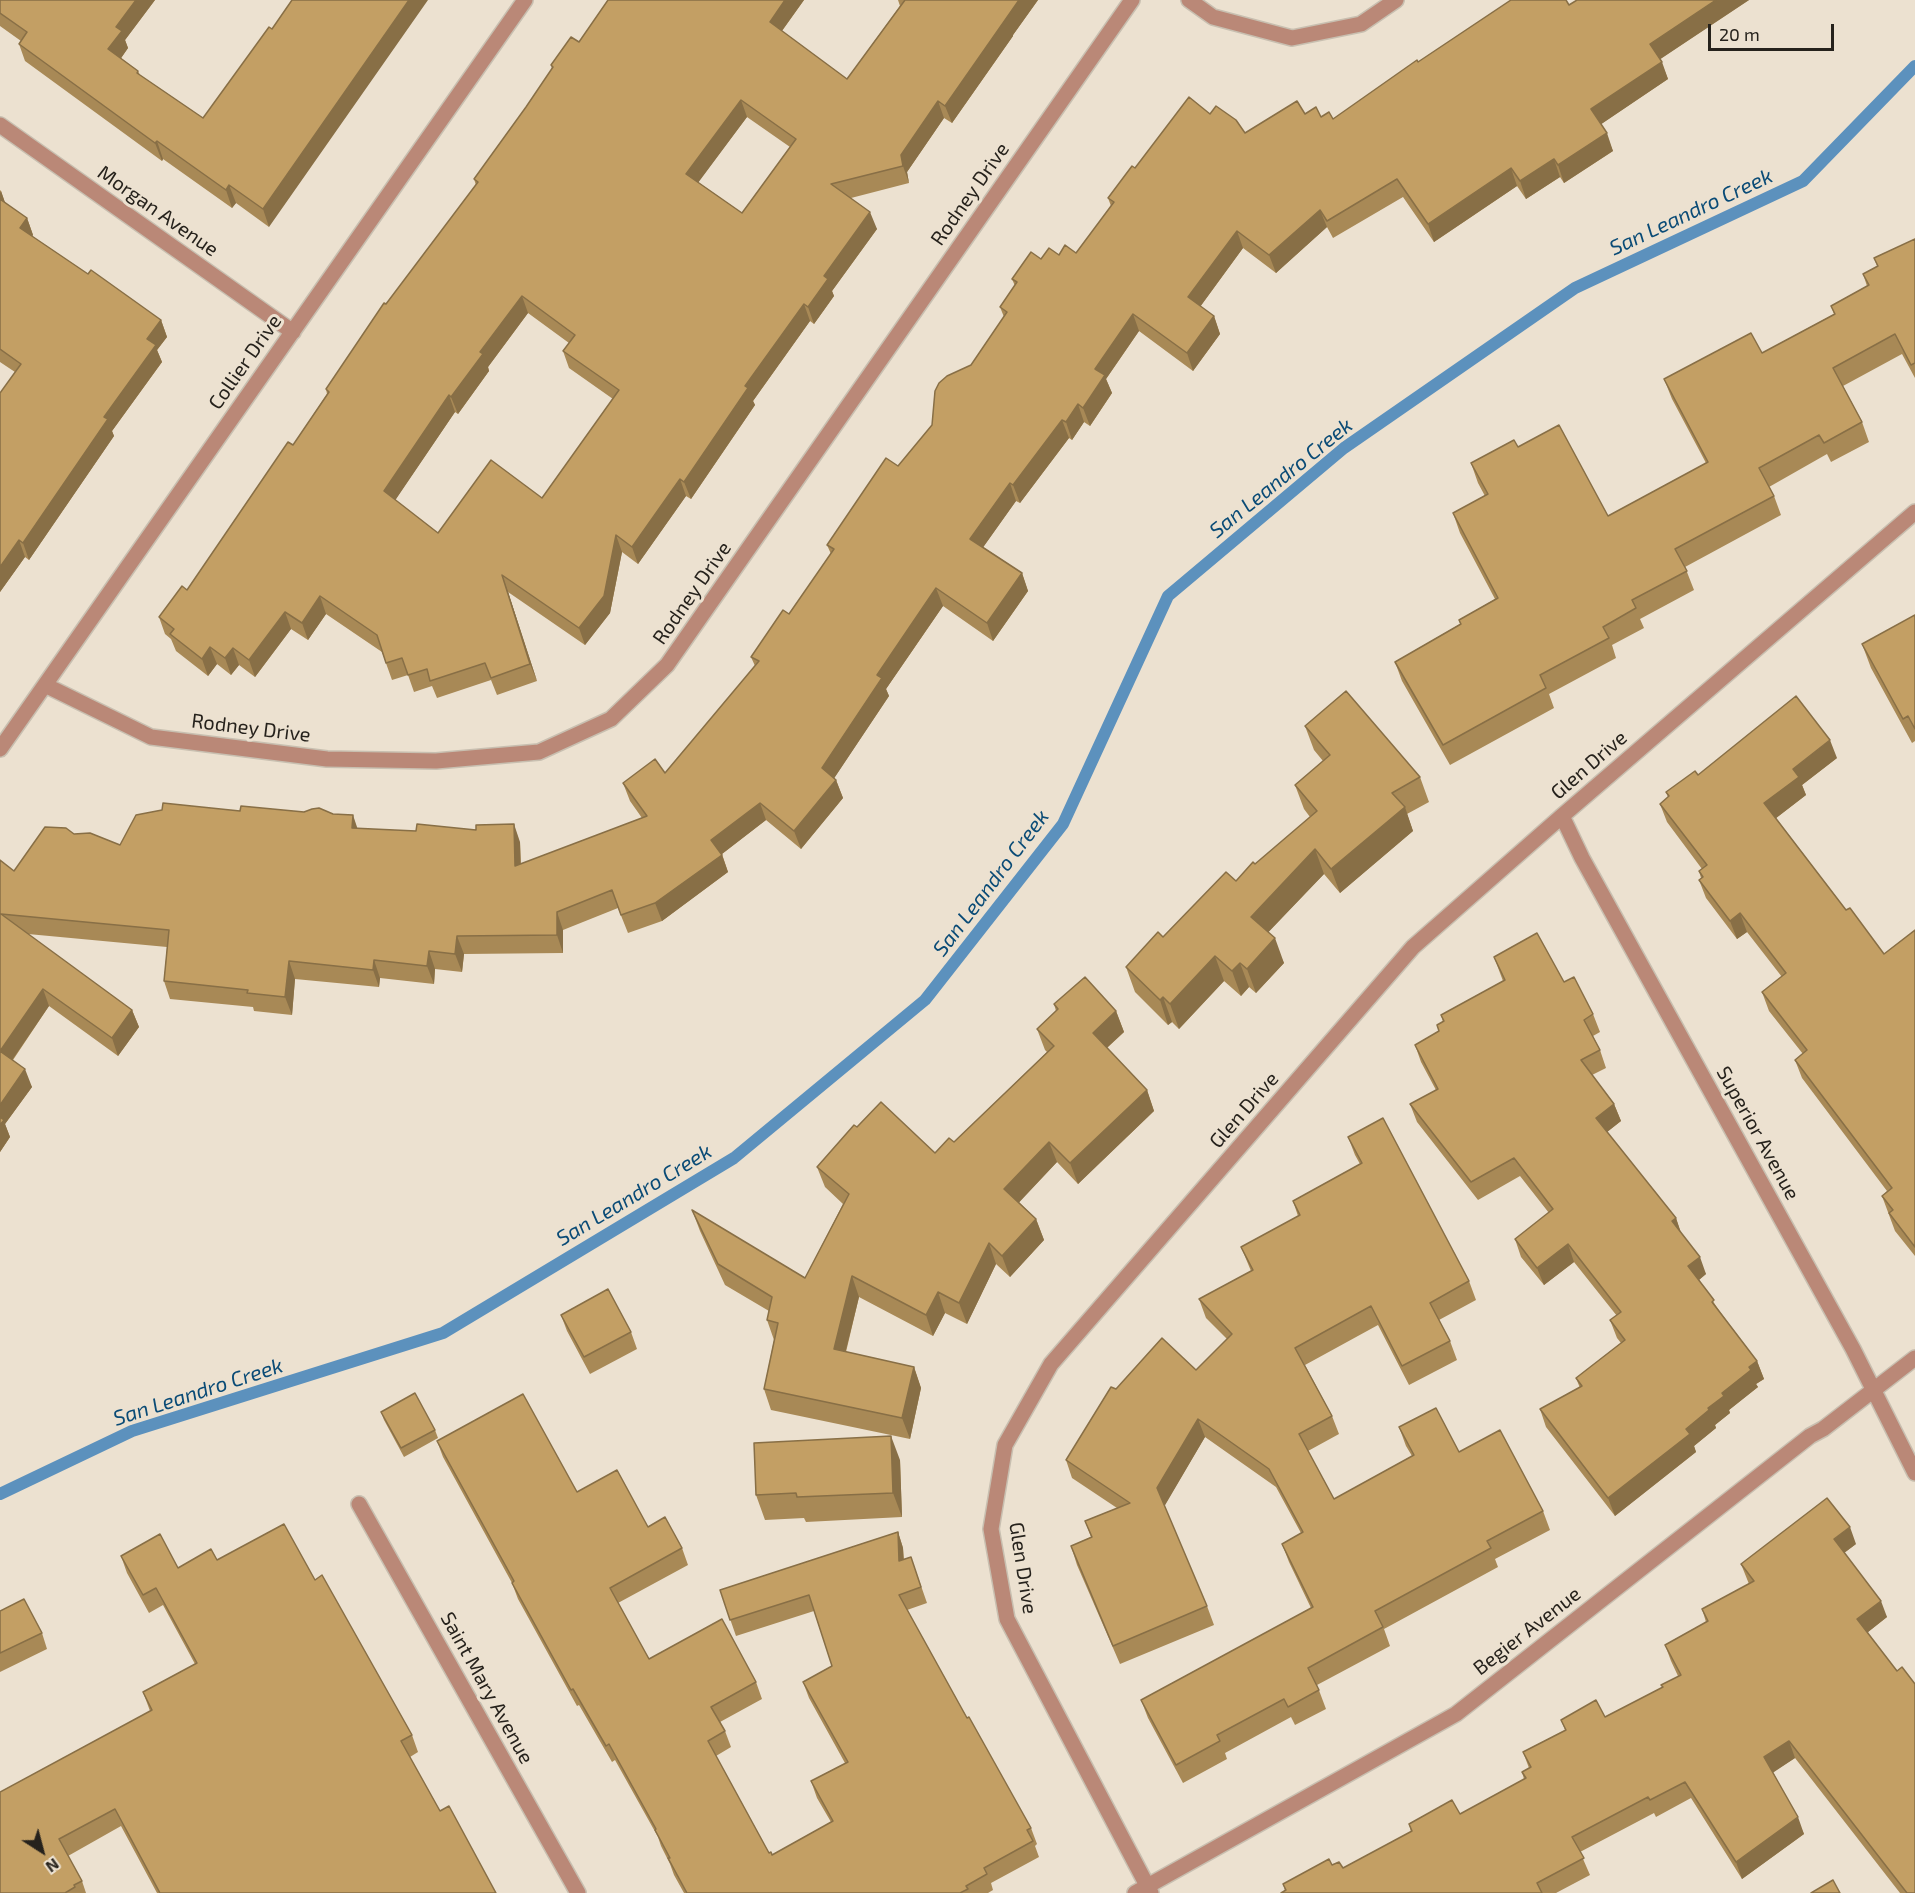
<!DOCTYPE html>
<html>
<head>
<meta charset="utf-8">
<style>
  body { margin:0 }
  #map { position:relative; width:1915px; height:1893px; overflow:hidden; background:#ece1d0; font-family:"Exo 2",sans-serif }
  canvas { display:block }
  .north { position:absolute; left:12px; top:1821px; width:60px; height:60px; -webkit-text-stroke:4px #ece1d0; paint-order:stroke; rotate:144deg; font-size:16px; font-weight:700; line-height:24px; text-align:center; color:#26221c }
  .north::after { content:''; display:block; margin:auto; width:21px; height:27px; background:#26221c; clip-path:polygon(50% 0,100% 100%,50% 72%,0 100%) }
  .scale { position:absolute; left:1708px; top:24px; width:126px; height:27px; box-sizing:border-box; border:3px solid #26221c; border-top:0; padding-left:8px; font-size:18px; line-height:21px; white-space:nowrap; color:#26221c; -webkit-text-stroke:4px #ece1d0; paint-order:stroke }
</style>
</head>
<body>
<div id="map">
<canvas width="1915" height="1893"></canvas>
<div class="north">N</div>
<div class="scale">20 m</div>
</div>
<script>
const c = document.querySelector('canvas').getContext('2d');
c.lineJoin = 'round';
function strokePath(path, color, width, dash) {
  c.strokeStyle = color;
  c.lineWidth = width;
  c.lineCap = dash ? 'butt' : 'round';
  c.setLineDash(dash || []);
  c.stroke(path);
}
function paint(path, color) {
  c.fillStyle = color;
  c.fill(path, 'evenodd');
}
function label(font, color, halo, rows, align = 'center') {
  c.font = font + ' "Exo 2",sans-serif';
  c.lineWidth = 6;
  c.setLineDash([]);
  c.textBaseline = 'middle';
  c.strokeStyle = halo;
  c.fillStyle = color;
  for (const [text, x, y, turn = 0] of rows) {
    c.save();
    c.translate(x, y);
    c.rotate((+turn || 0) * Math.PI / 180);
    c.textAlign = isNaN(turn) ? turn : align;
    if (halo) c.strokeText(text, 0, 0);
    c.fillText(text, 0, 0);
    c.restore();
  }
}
const stream = new Path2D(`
  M0,1494L132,1431L443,1333L734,1158L925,1000L1063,824L1168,596L1344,448L1575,288L1803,181L1915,66`);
const street = new Path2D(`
  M1189,0L1213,17L1292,38L1361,24L1396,0
  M0,125L293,332
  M45,685L151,737L327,759L436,761L539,752L611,719L667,665L1132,0
  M0,749L525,0
  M1562,816L1582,858L1853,1349L1915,1473
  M359,1504L578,1893
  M1135,1893L1456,1714L1810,1436L1823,1429L1915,1358
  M1151,1893L1007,1619L991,1529L1005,1445L1051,1364L1413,947L1562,816L1915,512`);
const wall = new Path2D(`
  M0,0H155L125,40L128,48L121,58L138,71L140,75L203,118L272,29L269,227L236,203L232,208L163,159L162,161L25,61L19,44L21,41L0,26Z
  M608,0H804L782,31L847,79L900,6L898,0H1038L1013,35V36L952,123L944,118L907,172L909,183L851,198L877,229L832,291L834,296L814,324L810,321L753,401L755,405L691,499L686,496L638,564L622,552L610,613L585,645L508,592L537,681L497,695L491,680L437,698L432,686L414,692L408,675L392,680L382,652L326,614L308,640L291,629L255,677L239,665L231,675L217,664L208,676L176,651L171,639L165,634L159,617L187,590L293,445L327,394L326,389L386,304L476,185L474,179L526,107L552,69L551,65L579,42ZM747,117L790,147L742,213L698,182ZM528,313L569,343L563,351L569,368L613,399L542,498L438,533L395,500L455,412L458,414L489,371L488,367Z
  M1577,0H1749L1660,59L1668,79L1601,124L1613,151L1564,183L1560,177L1526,199L1517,186L1434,242L1403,197L1333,238L1327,227L1276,273L1243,248L1200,307L1214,316L1220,334L1193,371L1139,331L1106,379L1112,393L1090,426L1084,422L1072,440L1069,438L1020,503L1016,501L983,547L1022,573L1028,591L993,641L943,606L886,689L889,696L834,778L836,780L843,798L801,849L766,820L722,854L728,872L662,921L628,933L618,908L563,930V953L464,954L462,972L435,969L434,984L380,978L379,987L295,979L292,1015L254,1011L253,1007L170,999L164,981L167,947L28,934L132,1010L139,1027L118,1056L49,1006L13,1060L32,1087L5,1124L10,1137L0,1152V860L14,871L74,834L120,845L357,828L520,842L521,864L642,818L630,801L623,783L665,773L755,666L751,657L789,614L831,554L827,545L898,466L932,425L971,365L1004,317L1000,307L1015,286L1012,279L1041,259L1076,253L1111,206L1108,198L1135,168L1210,114L1245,133L1305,114L1333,119L1418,62L1569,5Z
  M0,190L1,191L5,203L27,218L33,235L32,236L88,274L161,320L167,337L157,350L162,362L112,431L114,436L29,560L25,557L0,592L15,372L0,362Z
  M1915,239V378L1902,354L1843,386L1862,422L1869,442L1831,462L1827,454L1769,487L1774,496L1781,515L1685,567L1694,590L1640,619L1644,628L1612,645L1616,658L1549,694L1554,708L1450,765L1402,681L1395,662L1460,624L1459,620L1495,599L1460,533L1453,513L1485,496L1478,483L1471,463L1518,447L1608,516L1706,463L1672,399L1664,379L1762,353L1834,314L1831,306L1867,286L1863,274L1877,266L1874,258Z
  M1915,615V741L1912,743L1871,668L1862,644Z
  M1305,726L1420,777L1429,802L1407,814L1413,831L1340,893L1324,874L1268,932L1284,963L1256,993L1249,987L1241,996L1224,981L1179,1029L1172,1022L1168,1025L1135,992L1126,967L1236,881L1310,817L1304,809L1295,785L1323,761L1314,750Z
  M1837,758L1802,785L1806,795L1776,818L1846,910L1884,954L1915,930V1256L1895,1231L1882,1196L1887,1191L1802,1078L1795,1060L1803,1054L1769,1011L1762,992L1782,977L1747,932L1737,939L1706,898L1699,880L1701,878L1699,871L1702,869L1667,822L1660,804L1668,797L1666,792L1698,775Z
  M1494,957L1564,982L1593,1014L1600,1032L1593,1036L1600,1050L1606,1068L1592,1075L1614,1104L1621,1121L1607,1132L1676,1218L1681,1233L1706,1274L1699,1280L1718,1309L1757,1361L1764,1379L1756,1384L1758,1387L1729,1410L1730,1413L1715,1425L1716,1428L1694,1446L1696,1452L1615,1516L1546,1427L1540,1409L1580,1388L1576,1378L1621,1343L1617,1338L1610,1320L1617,1316L1574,1262L1544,1285L1521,1257L1515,1239L1549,1213L1520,1176L1478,1200L1417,1122L1410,1104L1436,1090L1421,1062L1415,1045L1439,1032L1437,1025L1443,1022L1441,1015L1503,981Z
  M1054,1004L1116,1011L1124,1032L1107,1048L1147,1090L1154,1111L1078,1184L1057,1162L1019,1202L1036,1219L1044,1240L1010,1277L996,1264L967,1324L945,1313L933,1336L859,1297L846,1352L914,1367L921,1388L910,1439L771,1410L764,1389L774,1340L767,1320L769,1311L725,1285L700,1231L692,1210L805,1278L843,1204L825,1187L817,1167L857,1127L935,1153L954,1142L1047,1052L1045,1050L1037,1029L1056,1011Z
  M1348,1137L1469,1281L1476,1300L1439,1320L1450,1341L1457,1360L1409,1385L1378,1325L1305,1365L1332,1416L1339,1434L1308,1451L1334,1499L1412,1456L1406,1446L1399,1427L1459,1452L1543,1511L1550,1530L1495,1559L1498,1567L1384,1629L1390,1646L1317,1685L1326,1709L1295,1725L1291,1717L1225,1753L1227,1759L1183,1783L1148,1718L1141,1700L1311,1608L1289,1562L1282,1544L1301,1533L1276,1487L1205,1437L1164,1506L1207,1606L1214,1625L1120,1664L1077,1565L1071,1546L1091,1537L1085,1521L1117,1508L1072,1478L1066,1460L1116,1389L1196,1370L1227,1339L1206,1318L1199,1299L1251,1271L1241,1247L1298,1216L1293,1201L1360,1164L1355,1155Z
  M561,1315L631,1332L637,1349L590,1374L567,1331Z
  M381,1412L435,1430L438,1438L404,1457L384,1420Z
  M437,1441L577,1492L648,1527L682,1548L688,1565L618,1603L649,1659L756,1682L762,1699L720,1722L725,1731L731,1747L716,1756L769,1853L772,1855L831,1822L817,1798L811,1781L845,1763L809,1698L803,1682L832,1666L814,1611L736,1636L720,1590L898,1532L903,1548L904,1559L911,1557L927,1603L907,1610L967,1718L1031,1828L1037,1844L1035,1846L1039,1857L991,1883L993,1890L988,1893H684L674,1875L670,1864L661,1846L658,1837L615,1760L612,1762L579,1705L577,1706L518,1599L512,1583L443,1457Z
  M900,1460L902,1517L806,1522L804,1518L765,1520L756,1495Z
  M1856,1544L1844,1553L1887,1617L1868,1632L1915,1893H1900L1795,1758L1773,1772L1804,1834L1742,1879L1691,1798L1656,1817L1654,1813L1580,1852L1590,1875L1556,1893H1281L1285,1891L1283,1884L1332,1865L1343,1868L1411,1832L1409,1824L1460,1814L1524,1779L1522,1772L1529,1768L1523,1752L1565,1730L1561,1720L1605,1717L1663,1688L1678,1676L1671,1661L1665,1645L1706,1622L1702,1609L1749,1584L1741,1564Z
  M121,1556L178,1568L217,1560L315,1580L412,1735L418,1752L410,1757L440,1811L496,1893H157L121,1826L68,1856L82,1881L86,1893H0L150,1711L143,1692L195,1664L163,1605L149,1613L127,1573Z
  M0,1611L42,1633L47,1649L0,1672Z`);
const shadedWall = new Path2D(`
  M136,0H155L125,40L128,48L115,67L108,49L116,27Z
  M409,0H428L269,227L263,209Z
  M785,0H804L776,39L770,22Z
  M1019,0H1038L1013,35V36L952,123L945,106Z
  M1716,0H1749L1656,62L1650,44Z
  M1662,62L1668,79L1597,127L1591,109Z
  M741,100L747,117L692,191L686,174Z
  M938,101L944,118L907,172L909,183L903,166L901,155Z
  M1607,133L1613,151L1564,183L1558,165Z
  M157,141L163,159L162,161L155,143Z
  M1554,159L1560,177L1526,199L1520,181Z
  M1511,168L1517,186L1434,242L1428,224Z
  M229,185L236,203L232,208L226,190Z
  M1,191L7,208L0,205V193Z
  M1320,210L1327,227L1276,273L1269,255Z
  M870,212L877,229L832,291L834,296L814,324L808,307L824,276Z
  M27,218L33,235L26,245L20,228Z
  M1237,231L1243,248L1194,315L1188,297Z
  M522,296L528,313L488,367L489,371L458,414L451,397L480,352Z
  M804,304L810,321L753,401L755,405L691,499L684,482L745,386Z
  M1133,314L1139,331L1106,379L1112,393L1090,426L1083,408L1095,369Z
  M1214,316L1220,334L1193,371L1187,353Z
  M161,320L167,337L157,350L162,362L112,431L114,436L29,560L23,543L104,417L147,339Z
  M449,395L455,412L390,508L384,491Z
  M1078,404L1084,422L1072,440L1066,422Z
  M1062,420L1069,438L1020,503L1013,485Z
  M680,479L686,496L638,564L632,547Z
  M1010,483L1016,501L977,556L970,539Z
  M616,535L622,552L610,613L585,645L579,628Z
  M19,540L25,557L0,592V567Z
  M1022,573L1028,591L993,641L987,623Z
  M502,575L508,592L537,681L530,664Z
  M936,588L943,606L886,689L889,696L829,786L822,768L877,675Z
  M320,596L326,614L308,640L302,623Z
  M285,612L291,629L255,677L249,660Z
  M210,647L217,664L208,676L202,659Z
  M233,648L239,665L231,675L225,658Z
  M1830,740L1837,758L1802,785L1806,795L1771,822L1764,803L1793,769Z
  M836,780L843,798L801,849L794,831Z
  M760,803L766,820L718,857L722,855L728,872L662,921L655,903L711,840Z
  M1405,807L1413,831L1340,893L1331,869Z
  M353,815L359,833L352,828Z
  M514,824L520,842L521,884L515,866Z
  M1315,849L1324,874L1260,941L1251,917Z
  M557,912L563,930V953L557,935Z
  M1740,913L1747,932L1737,939L1730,921Z
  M457,936L464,954L462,972L455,954Z
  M1275,938L1284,963L1256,993L1247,969Z
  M429,951L435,969L434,984L427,966Z
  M1215,956L1224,981L1179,1029L1170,1004Z
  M374,960L380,978L379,987L373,970Z
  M289,961L295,979L292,1015L285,997Z
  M1240,963L1249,987L1241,996L1232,971Z
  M43,989L49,1006L6,1069L0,1051Z
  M1163,997L1172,1022L1168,1025L1160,1000Z
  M132,1010L139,1027L118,1056L112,1038Z
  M1116,1011L1124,1032L1100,1054L1093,1033Z
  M25,1069L32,1087L5,1124L10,1137L0,1152V1105Z
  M1147,1090L1154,1111L1078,1184L1070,1163Z
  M1614,1104L1621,1121L1602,1136L1596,1118Z
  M1049,1142L1057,1162L1012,1210L1004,1189Z
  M1676,1218L1682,1236L1672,1221Z
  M1036,1219L1044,1240L1010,1277L1002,1256Z
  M989,1243L996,1264L967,1324L959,1303Z
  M1568,1244L1574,1262L1544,1285L1537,1268Z
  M1700,1257L1706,1274L1694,1284L1688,1266Z
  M852,1276L859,1297L841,1370L834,1349Z
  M938,1292L945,1313L933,1336L926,1315Z
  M1757,1361L1764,1379L1756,1384L1758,1387L1729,1410L1730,1413L1715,1425L1716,1428L1694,1446L1696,1452L1615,1516L1608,1498L1708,1408L1722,1393L1749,1367Z
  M914,1367L921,1388L910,1439L902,1418Z
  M1198,1419L1205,1437L1164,1507L1157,1488Z
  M891,1436L900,1460L902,1517L893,1493Z
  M1850,1527L1856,1544L1840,1556L1834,1539Z
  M898,1532L903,1548L904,1577L899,1561Z
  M1881,1601L1887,1617L1863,1636L1857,1619Z
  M1789,1741L1795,1758L1771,1774L1764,1757Z
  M1798,1817L1804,1834L1742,1879L1736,1862Z`);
const building = new Path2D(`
  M0,0H136L116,27L122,31L108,49L138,71L137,73L203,118L269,27L272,29L292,0H409L263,209L229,185L226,190L157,141L155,143L19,44L27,32L0,13Z
  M608,0H785L770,22L847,79L905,0H1019L945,106L938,101L901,155L903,166L831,184L870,212L824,276L828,279L808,307L804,304L745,386L748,388L684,482L680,479L632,547L616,535L604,596L579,628L502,575L530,664L491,678L485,663L430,681L427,669L408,675L402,658L386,663L377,635L320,596L302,623L285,612L249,660L233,648L225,658L210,647L202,659L170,634L174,629L159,617L182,586L187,590L288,442L293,445L329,392L326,389L384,303L386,304L478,182L474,179L526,107L553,67L551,65L571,37L579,42ZM741,100L796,139L742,213L686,174ZM522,296L575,335L563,351L619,390L542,498L491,460L438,533L384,491L449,395L451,397L483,354L480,352Z
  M1511,0H1566L1569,5L1577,0H1716L1650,44L1662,62L1591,109L1607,133L1558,165L1554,159L1520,181L1511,168L1428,224L1397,179L1327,221L1320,210L1269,255L1237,231L1188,297L1214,316L1187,353L1133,314L1095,369L1105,375L1083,408L1078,404L1066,422L1062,420L1013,485L1010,483L970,539L1022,573L987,623L936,588L877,675L882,678L822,768L836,780L794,831L760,803L711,840L722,855L655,903L621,915L612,890L557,912V935L457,936L455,954L429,951L427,966L374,960L373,970L289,961L285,997L247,993L248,990L164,981L169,930L1,914L132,1010L112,1038L43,989L0,1051L25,1069L0,1105V860L14,871L45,827L66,828L74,834L90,833L120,845L136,815L162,810L163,803L240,811L241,806L304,812L312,809L319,808L333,814L353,815L352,828L416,831L417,824L476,830V825L514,824L515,866L647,816L623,783L655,759L665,773L759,661L751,657L783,610L789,614L834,549L827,545L886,458L898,466L932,425L935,391L939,383L947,376L971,365L1007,312L1000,307L1017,282L1012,279L1031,252L1041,259L1049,248L1059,255L1065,245L1076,253L1114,202L1108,198L1132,166L1135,168L1189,97L1210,114L1216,106L1236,120L1245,133L1297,101L1305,114L1316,107L1321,117L1329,112L1333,119L1417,60L1418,62Z
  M0,199L27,218L20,228L88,274L91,270L161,320L147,339L156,345L104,417L108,419L23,543L19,540L0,567V393L21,364L0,349Z
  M1915,239V363L1911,365L1895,334L1833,368L1862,422L1824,443L1819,435L1759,468L1774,496L1675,549L1687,571L1632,600L1636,608L1603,627L1609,638L1540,675L1546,688L1443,745L1395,662L1461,624L1459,620L1498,598L1453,513L1488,494L1471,463L1514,440L1518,447L1559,425L1608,516L1708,462L1664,379L1751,333L1762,353L1835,314L1831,306L1869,285L1863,274L1878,266L1874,258Z
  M1915,615V729L1908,716L1903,719L1862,644Z
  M1346,691L1420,777L1392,793L1405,807L1331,869L1315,849L1251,917L1275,938L1247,969L1240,963L1232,971L1215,956L1170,1004L1163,997L1160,1000L1126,967L1158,932L1163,937L1226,872L1236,881L1253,862L1255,864L1317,811L1295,785L1330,755L1305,726Z
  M1796,696L1830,740L1793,769L1799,777L1764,803L1846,910L1850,908L1884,954L1915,930V1247L1889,1213L1893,1210L1882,1196L1892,1188L1795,1060L1807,1050L1762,992L1786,973L1740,913L1730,921L1699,880L1703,877L1699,871L1707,865L1660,804L1669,796L1666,792L1695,771L1698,775Z
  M1537,933L1564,982L1574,977L1593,1014L1584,1020L1600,1050L1581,1060L1614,1104L1596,1118L1676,1218L1672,1221L1700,1257L1688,1266L1714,1300L1712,1302L1757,1361L1749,1367L1751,1370L1722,1393L1724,1396L1708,1408L1709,1410L1686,1429L1690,1434L1608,1498L1540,1409L1582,1386L1576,1378L1625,1340L1610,1320L1621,1312L1568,1244L1537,1268L1515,1239L1553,1209L1514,1158L1471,1182L1410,1104L1438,1089L1415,1045L1439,1031L1437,1025L1444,1021L1441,1015L1505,980L1494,957Z
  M1085,977L1116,1011L1093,1033L1147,1090L1070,1163L1049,1142L1004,1189L1036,1219L1002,1256L989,1243L959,1303L938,1292L926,1315L852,1276L834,1349L914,1367L902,1418L764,1389L778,1323L767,1320L772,1297L718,1264L692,1210L805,1278L849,1194L817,1167L854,1125L857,1127L881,1102L935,1153L949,1138L954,1142L1054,1046L1037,1029L1058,1009L1054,1004Z
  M0,1117L4,1120L0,1125Z
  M1383,1118L1469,1281L1430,1303L1450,1341L1402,1366L1371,1306L1295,1348L1332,1416L1299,1434L1334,1499L1414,1455L1399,1427L1436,1408L1459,1452L1500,1430L1543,1511L1487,1541L1491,1548L1375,1611L1383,1627L1308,1668L1319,1690L1288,1707L1284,1699L1217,1735L1220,1741L1176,1765L1141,1700L1313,1607L1282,1544L1303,1532L1269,1469L1198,1419L1157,1488L1207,1606L1113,1646L1071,1546L1092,1537L1085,1521L1130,1503L1066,1460L1111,1387L1116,1389L1162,1338L1196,1370L1232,1334L1199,1299L1253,1270L1241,1247L1300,1215L1293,1201L1362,1163L1348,1137Z
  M608,1289L631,1332L584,1357L561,1315Z
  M415,1393L435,1430L401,1448L381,1412Z
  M523,1394L577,1492L617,1470L648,1527L665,1517L682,1548L610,1588L649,1659L722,1619L756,1682L711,1707L725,1731L708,1741L769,1853L771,1852L772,1855L833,1821L811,1781L848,1762L803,1682L832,1666L809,1595L730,1620L720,1590L898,1532L899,1561L911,1557L921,1587L899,1595L967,1718L969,1717L1031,1828L1027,1830L1033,1841L984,1868L987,1874L966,1886L968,1889L960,1893H687L668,1858H670L655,1830L656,1829L609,1744L606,1746L573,1689L571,1690L512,1583L514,1581L437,1441Z
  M891,1436L893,1493L797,1497L796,1493L756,1495L754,1443Z
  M1827,1498L1850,1527L1834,1539L1881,1601L1857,1619L1897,1671L1902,1667L1915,1684V1893H1907L1789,1741L1764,1757L1798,1817L1736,1862L1685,1782L1650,1800L1648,1797L1572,1837L1584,1858L1537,1883L1542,1893H1281L1286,1890L1283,1884L1329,1859L1332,1865L1339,1862L1343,1868L1412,1831L1409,1824L1452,1800L1460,1814L1526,1778L1522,1772L1531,1767L1523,1752L1566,1730L1561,1720L1596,1700L1605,1717L1663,1687L1661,1685L1681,1675L1665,1645L1708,1621L1702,1609L1754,1581L1741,1564Z
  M284,1524L315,1580L322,1575L412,1735L401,1741L440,1811L449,1806L496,1893H160L115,1809L59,1839L82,1881L74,1885L75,1887L65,1893H0V1792L152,1710L143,1692L197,1663L156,1588L143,1595L121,1556L160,1534L178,1568L211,1549L217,1560Z
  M24,1599L42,1633L0,1653V1611Z
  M1833,1880L1840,1893H1811Z`);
const streetNames = [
  ["Rodney Drive",970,194,-55],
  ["Morgan Avenue",158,211,35],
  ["Collier Drive",245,362,-55],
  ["Rodney Drive",692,593,-55],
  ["Rodney Drive",251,728,7],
  ["Glen Drive",1589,765,-41],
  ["Glen Drive",1244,1110,-49],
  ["Superior Avenue",1758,1133,61],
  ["Glen Drive",1023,1568,81],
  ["Begier Avenue",1527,1631,-38],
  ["Saint Mary Avenue",487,1688,61]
];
const waterNames = [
  ["San Leandro Creek",1691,212,-25],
  ["San Leandro Creek",1281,478,-39],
  ["San Leandro Creek",991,883,-53],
  ["San Leandro Creek",634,1195,-31],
  ["San Leandro Creek",198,1392,-18]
];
strokePath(stream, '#5c91bd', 12);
strokePath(street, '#c8bfb0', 18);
strokePath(street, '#ba8877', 15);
paint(wall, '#a88956');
paint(shadedWall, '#886f46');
paint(building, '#c39f64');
strokePath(building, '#886f46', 1.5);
label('20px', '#26221c', '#ece1d0', streetNames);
label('italic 21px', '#0a4b76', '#ece1d0', waterNames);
</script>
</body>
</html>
